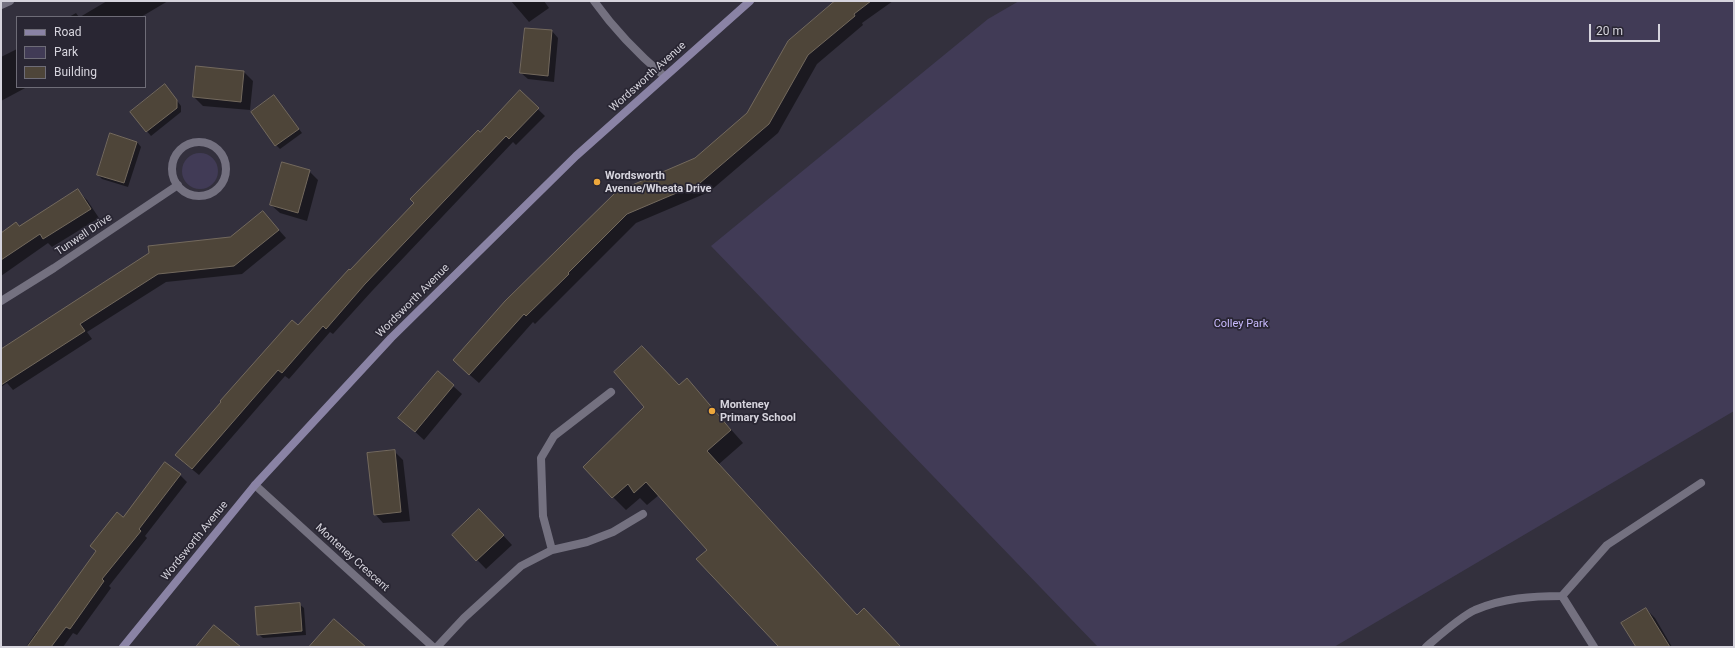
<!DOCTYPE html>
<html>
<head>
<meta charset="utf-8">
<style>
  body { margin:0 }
  #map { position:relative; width:1735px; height:648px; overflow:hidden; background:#33303d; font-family:Roboto,sans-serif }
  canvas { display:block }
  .frame { position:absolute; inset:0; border:2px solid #d6d4dd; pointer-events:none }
  .legend { position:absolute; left:16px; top:16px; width:130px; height:72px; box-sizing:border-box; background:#292633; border:1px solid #6e6c77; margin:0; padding:5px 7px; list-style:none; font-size:12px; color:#d6d4dd }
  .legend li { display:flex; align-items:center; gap:8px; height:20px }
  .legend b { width:20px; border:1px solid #6e6c77 }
  .scale { position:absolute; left:1589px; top:24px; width:71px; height:18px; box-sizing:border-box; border:2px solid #d6d4dd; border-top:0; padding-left:5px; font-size:12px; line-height:14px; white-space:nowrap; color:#d6d4dd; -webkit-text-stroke:3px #292633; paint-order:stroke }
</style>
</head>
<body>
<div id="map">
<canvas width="1735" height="648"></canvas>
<div class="frame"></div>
<ul class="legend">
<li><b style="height:5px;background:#8a83a5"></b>Road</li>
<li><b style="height:11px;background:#413b56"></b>Park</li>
<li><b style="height:11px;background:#4e4539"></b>Building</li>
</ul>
<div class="scale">20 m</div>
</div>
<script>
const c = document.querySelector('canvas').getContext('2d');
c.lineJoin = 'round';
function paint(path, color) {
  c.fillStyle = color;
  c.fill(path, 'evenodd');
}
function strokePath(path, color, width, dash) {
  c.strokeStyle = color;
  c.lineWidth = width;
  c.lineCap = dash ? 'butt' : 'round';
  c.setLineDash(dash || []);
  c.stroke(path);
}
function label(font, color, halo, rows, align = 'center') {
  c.font = font + ' Roboto,sans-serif';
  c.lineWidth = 3.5;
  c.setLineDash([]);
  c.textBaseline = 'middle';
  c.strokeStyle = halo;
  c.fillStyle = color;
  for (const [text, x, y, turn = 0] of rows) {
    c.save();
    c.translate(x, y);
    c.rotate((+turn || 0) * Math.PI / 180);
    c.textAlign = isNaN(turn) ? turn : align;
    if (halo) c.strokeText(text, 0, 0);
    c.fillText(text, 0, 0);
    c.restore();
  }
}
const green = new Path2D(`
  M1019,1H1734V411L1334,647H1098L711,246L988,19Z
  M182 171a18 18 0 1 1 36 0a18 18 0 1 1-36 0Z`);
const shadow = new Path2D(`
  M107,1H168L141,17H80Z
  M511,1H544L549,8L529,22Z
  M837,1H893L862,23L863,25L817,64L778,133L709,192L636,223L535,324L533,322L479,383L463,369L505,302L696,159L748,114Z
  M76,13L79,17H69Z
  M552,31L558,38L554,82L528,79L521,73Z
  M17,49V87H27L1,101V57Z
  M244,72L253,81L250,110L203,106L194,97Z
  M169,90L181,106V112L151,136L131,112Z
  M520,92L545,116L516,145L513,142L372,291L333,334L330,332L289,379L285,376L199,475L183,462L298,327Z
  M274,96L302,133L280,149L276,145Z
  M137,142L141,147L128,187L102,179L98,175Z
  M309,171L318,180L307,221L280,213L271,205Z
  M78,191L87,200L99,218L52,247L48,243L1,276V234L16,223L20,227Z
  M270,220L286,238L242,274L166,282L87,332L92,339L13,390L7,383L1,387V350Z
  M687,380L743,443L719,464L857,616L900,647H780L708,550L659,495L647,505L640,498L626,510L613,497L680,386Z
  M453,386L462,394L424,440L400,418Z
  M394,451L403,460L410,521L383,523L375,514Z
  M180,475L187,482L145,536L147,538L109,586L111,588L77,635L73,633L63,647H26L37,631L39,632L97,552L91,546L123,518Z
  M488,519L512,545L486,569L453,535Z
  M299,604L304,608L306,635L263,638L258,634Z
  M1646,609L1655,618L1672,647H1637Z`);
const building = new Path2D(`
  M835,1H871L854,14L855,16L808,55L769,124L700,183L627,214L568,273L569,274L526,316L524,314L469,375L453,360L505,301L616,192L695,158L747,113L788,41Z
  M525,28L552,30L548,76L520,73Z
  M196,66L244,71L241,102L193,97Z
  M165,84L177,100V108L146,132L130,112Z
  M520,90L539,108L509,139L506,136L365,284L326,329L323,326L282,373L278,370L192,469L175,455L221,402L220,401L292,320L298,325L349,269L350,270L414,203L410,199L478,130L480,132Z
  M274,95L299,129L275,146L251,112Z
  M110,133L137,142L124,183L97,175Z
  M282,162L310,170L298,213L270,205Z
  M78,189L91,209L43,239L40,234L1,260V233L16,222L19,226Z
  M263,211L279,230L234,266L158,274L80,324L85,331L1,385V349L149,253L148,246L230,237Z
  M642,346L679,385L687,378L731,430L707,451L857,615L864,608L901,647H779L696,559L707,550L646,482L634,493L628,484L612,498L583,467L644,407L614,372Z
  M438,371L454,385L415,432L398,418Z
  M395,450L401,512L374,515L367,453Z
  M165,462L181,474L139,529L141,531L102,579L104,581L70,629L66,627L51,647H27L96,551L90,546L117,512L123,517Z
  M479,509L504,535L476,561L452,535Z
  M300,603L302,631L257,635L255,607Z
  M1646,608L1657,626L1670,647H1636L1621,623Z
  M334,619L366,647H309Z
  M214,625L241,647H196Z`);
const lane = new Path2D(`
  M552,550L543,516L541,458L554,436L611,392
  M437,647L464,618L521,566L552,550L587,542L613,532L643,514
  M1426,647C1439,636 1460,617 1475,610C1503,598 1532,596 1562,596L1607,545L1701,483`);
const street = new Path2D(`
  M594,1C614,29 638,54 664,76
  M1,5L10,1
  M172 169a27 27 0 1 1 54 0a27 27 0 1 1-54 0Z
  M1,301L54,268L178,185
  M255,485L433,647
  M1562,596L1594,647`);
const secondary = new Path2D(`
  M123,647L255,485L391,338L576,156L750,1`);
const markers = [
  [597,182,4,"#eea83c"],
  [712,411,4,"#eea83c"]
];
const streetNames = [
  ["Wordsworth Avenue",648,77,-42],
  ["Tunwell Drive",84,235,-34],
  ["Wordsworth Avenue",413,301,-45],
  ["Wordsworth Avenue",195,541,-51],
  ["Monteney Crescent",352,558,42]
];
const poiNames = [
  ["Wordsworth",605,176],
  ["Avenue/Wheata Drive",605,189],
  ["Monteney",720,405],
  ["Primary School",720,418]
];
const parkNames = [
  ["Colley Park",1241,324]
];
paint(green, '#413b56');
paint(shadow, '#0007');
paint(building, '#4e4539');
strokePath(building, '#73695d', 1);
strokePath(lane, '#747180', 8);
strokePath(street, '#747180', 8);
strokePath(secondary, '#8a83a5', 8);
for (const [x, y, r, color] of markers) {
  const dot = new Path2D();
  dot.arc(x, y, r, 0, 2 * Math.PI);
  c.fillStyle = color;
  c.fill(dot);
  strokePath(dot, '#292633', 1.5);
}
label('11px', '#d6d4dd', '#292633', streetNames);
label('bold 11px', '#d6d4dd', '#292633', poiNames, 'left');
label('11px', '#c8bafd', '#292633', parkNames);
</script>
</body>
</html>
